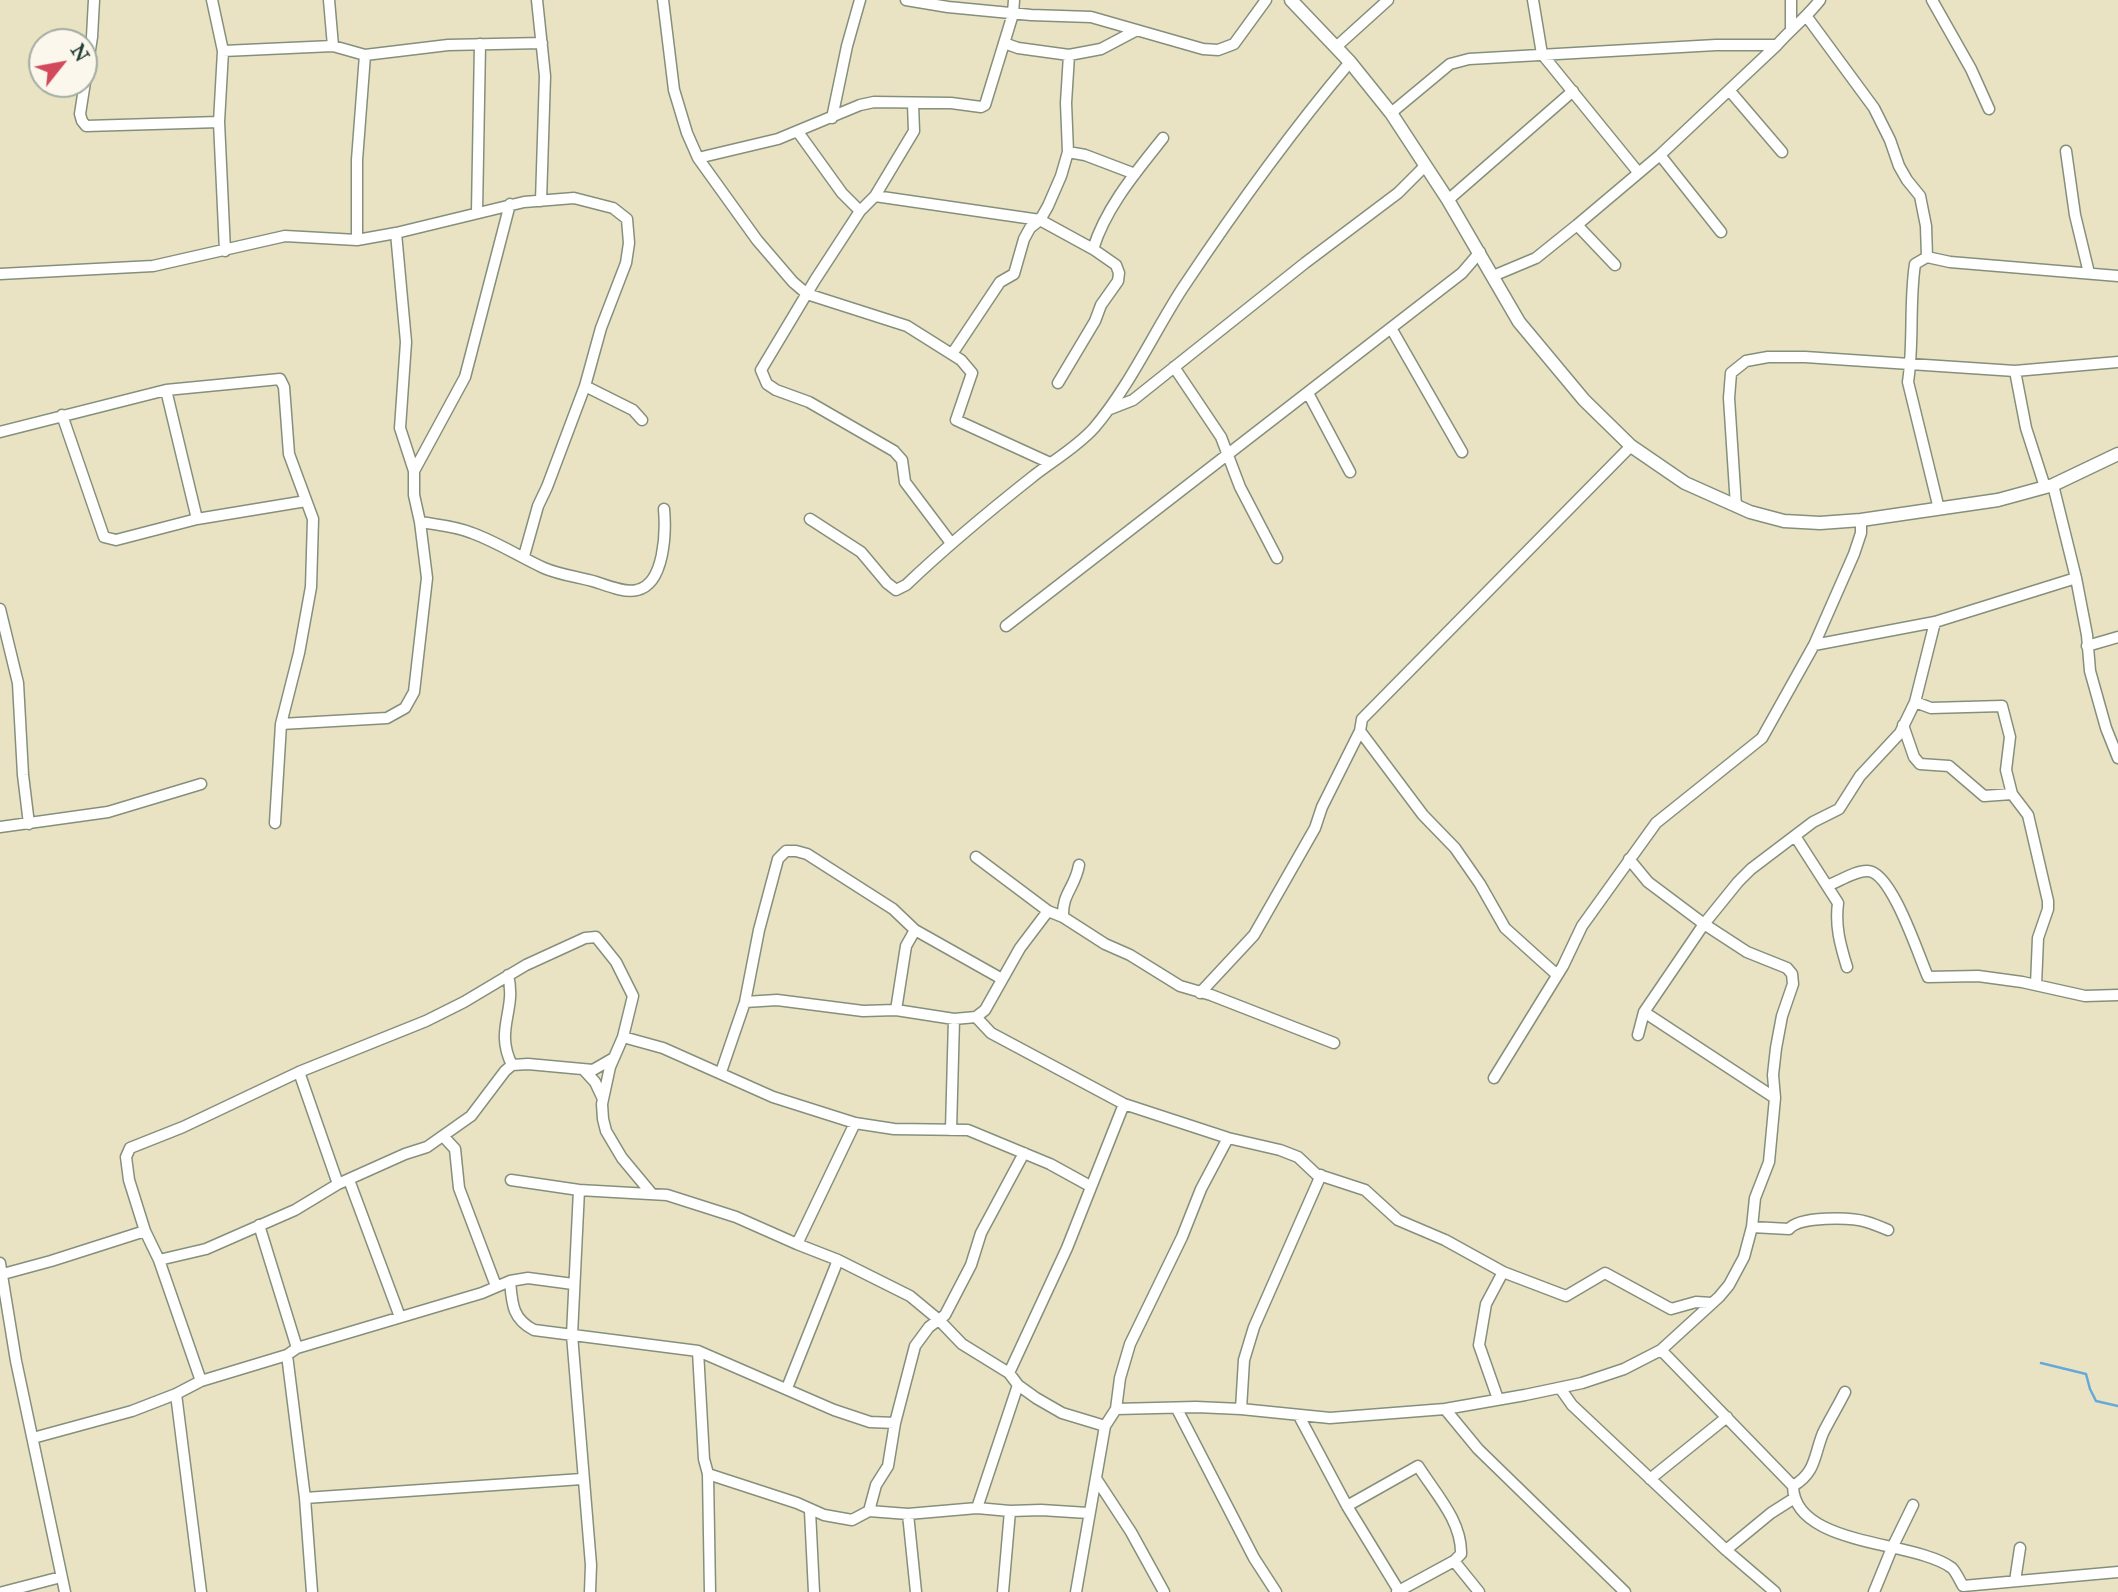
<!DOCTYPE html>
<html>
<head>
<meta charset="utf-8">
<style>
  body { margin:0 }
  #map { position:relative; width:2118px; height:1592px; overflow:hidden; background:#eae3c3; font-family:"IM FELL Great Primer",serif }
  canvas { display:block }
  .north { position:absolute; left:28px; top:28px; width:70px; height:70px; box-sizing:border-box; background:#fbf7ec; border:2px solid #a3ada2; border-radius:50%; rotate:59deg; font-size:19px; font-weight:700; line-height:28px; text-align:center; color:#1f3d34 }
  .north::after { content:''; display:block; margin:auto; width:24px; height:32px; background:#d1495b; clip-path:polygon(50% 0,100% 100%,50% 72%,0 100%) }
</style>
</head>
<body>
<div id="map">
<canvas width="2118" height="1592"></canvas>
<div class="north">N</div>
</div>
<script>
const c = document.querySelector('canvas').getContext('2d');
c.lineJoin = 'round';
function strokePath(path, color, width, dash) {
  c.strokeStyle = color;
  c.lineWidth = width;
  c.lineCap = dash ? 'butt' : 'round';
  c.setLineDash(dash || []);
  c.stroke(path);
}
const stream = new Path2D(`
  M2041,1363L2086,1374L2090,1389L2096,1401L2118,1406`);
const minor = new Path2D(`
  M94,0L92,37L80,114L82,121L86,126L219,122
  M212,0L223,51L219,122L225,251
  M329,0L333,46
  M537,0L545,76L541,201
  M663,0L674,90L687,133L698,158L757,240L793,282L807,294L907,326L961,360L972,373L956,420L1050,463
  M906,0L948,7L1031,15L1091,17L1203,49L1218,50L1234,44L1266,0
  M1533,0L1542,54L1638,172
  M1932,0L1971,69L1989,109
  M1807,17L1874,108L1890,140L1899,166L1907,180L1920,196L1926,226L1927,257L1915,264C1909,303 1914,343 1908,382L1939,509
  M1791,30V0
  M1336,47L1388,0
  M223,51L333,46L365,55L448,45L542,43
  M1069,55L1101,49L1137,30
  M1729,90L1782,152
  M913,104L914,131L875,196L860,211L815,280L761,370L767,384L776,390L809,402L894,451L902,460L905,482L951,543
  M1391,113L1450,64L1469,59L1716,45H1777
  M832,118L847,46L860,0
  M798,132L842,193L860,211
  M2066,151L2075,215L2089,273
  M1068,152L1085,155L1135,174
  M1660,155L1721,232
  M698,158L778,139L860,105L874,102L951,103L981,107L985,105L1013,14L1014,0
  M875,196L1040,220L1093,249L1116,265L1119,273L1118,281L1101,305L1095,321L1058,383
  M1448,200L1573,91
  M477,212L480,44
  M1577,225L1615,265
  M357,240V160L365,55
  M1093,249C1106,207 1136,172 1163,138
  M1927,257L1950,262L2118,276
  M0,274L153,266L285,236L357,240L396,233L524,202L574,198L613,208L627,219L629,243L626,263L601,328L585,386L547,487L538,506L524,556
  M1493,276L1536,258L1577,225L1660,155L1777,45C1791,29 1807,17 1820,0
  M1391,328L1462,452
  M952,354L1000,282L1014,274L1024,239L1030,228L1040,220L1048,206L1061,176L1068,152L1066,103L1069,55L1018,48L1004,43
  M1174,367L1221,437L1240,487L1277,558
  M2015,371L2026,428L2045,487
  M585,386L633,410L642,420
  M166,390L197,519
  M1308,393L1350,472
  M1110,409L1133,400L1305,263L1398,193L1425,166
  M62,415L104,537L116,540L197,519L306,501
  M0,432L166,390L280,379L284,387L289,454L313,519L311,587L299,653L281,724L275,823
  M414,471L465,377L510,204
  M2053,485L2076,578L2087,635L2090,671L2106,728L2118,758
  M1736,506L1729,398L1731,373L1746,361L1768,357H1805L2015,371L2118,362
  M810,519L861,552L887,583L896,590L906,585C946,547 988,512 1031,478C1052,461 1076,448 1094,428C1129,387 1153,334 1182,289C1234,211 1289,134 1350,62
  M420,522C438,525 455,526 472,533C497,542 520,557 544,568C560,575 579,577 596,582C608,586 625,593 637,590C665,584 666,531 664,509
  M0,609L18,683L23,775L29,824
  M1006,626L1462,273L1480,252
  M1814,645L1935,622L2076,578
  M2087,646L2118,637
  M1915,702L1931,708L2002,706L2010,737L2006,770L2012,794L2028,815L2048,901V909L2038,938L2036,985
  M281,724L387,718L405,708L414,692L427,578L420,522L414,495V471L400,428L406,342L396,233
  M1903,725L1914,757L1920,764L1949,766L1984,796L2012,794
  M1360,731L1423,815L1455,848L1480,884L1505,928L1556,974
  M0,827L108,812L201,784
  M1795,836L1838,903C1835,926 1840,944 1847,967
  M976,857L1048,911L1063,917L1105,944L1130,955L1180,986L1211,995L1334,1043
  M1827,886C1838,882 1856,870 1868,871C1892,872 1919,957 1928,977L1978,976L2022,982L2085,996L2118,995
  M1063,917C1062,893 1075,888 1079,865
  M508,975C517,1011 494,1029 512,1065
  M1200,993L1254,935L1315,828L1322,807L1360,731L1362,719L1631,446
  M745,1002L777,1000L863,1011L896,1010L954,1019L976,1017L991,1033L1124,1104L1228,1138L1280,1150L1298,1157L1316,1174L1365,1190L1398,1220L1445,1240L1503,1272L1566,1296L1605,1273L1671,1309L1696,1302L1712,1303
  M896,1010L906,946L915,930
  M1644,1012L1775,1098
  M976,1017L985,1010L1020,948L1048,911
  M1638,1035L1644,1012L1704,924L1738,882L1751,869L1813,822L1839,809L1860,776L1900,733L1915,702L1935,622
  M623,1037L663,1048L773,1097L855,1123L894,1129L968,1130L1050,1164L1090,1186
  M584,1070L595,1082L603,1099
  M299,1072L338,1184
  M721,1072L745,1002L759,930L778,859L786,851H796L807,854L893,909L915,930L1002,979
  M1494,1078L1563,966L1582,926L1656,823L1762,738L1814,645L1854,554L1861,533V520
  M951,1130L954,1019
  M443,1136L455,1149L459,1188L496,1286
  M349,1180L400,1317
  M511,1180L579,1190L667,1195L736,1217L797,1244L838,1260L910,1296L939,1320L962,1344L1009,1373L1018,1385L1036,1398L1062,1413L1105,1426
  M579,1190L572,1335L591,1565L590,1592
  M259,1225L297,1348
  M1752,1227L1789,1229C1799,1216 1851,1217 1867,1222C1874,1224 1881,1227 1888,1230
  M797,1244L855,1123
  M159,1260L206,1249L295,1210L338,1184L405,1154L427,1147L471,1116L505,1071L512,1065L528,1064L593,1070L612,1059
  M0,1263L16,1361L65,1592
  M3,1274L51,1261L145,1231
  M510,1281C512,1303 512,1319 534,1330L698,1351L834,1410L870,1422L895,1423
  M1661,1350L1793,1486C1794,1547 1915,1540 1952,1568C1956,1572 1960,1581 1963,1586
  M698,1351L704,1459L708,1474L710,1592
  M287,1355L305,1498L312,1592
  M1009,1373L1067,1248L1124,1104
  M201,1381L159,1260L145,1231L129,1180L126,1157L130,1148L183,1127L299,1072L426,1021L464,1002L526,965L585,938L596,937L616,962L633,996L623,1037L610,1067L602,1104L603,1119L606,1131L622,1158L652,1194
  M787,1388L838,1260
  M1560,1388L1572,1405L1726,1550L1775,1592
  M176,1394L201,1592
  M1498,1399L1479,1345L1486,1304L1503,1272
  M1116,1409L1196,1407L1241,1409L1330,1418L1445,1409L1525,1395L1582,1383L1624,1369L1661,1350L1719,1297L1729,1285L1744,1257L1752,1227L1755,1198L1769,1162L1775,1098L1773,1075L1776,1048L1782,1016L1793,984L1792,974L1787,968L1747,952L1704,924L1648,882L1629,859
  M1177,1409L1254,1558L1276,1592
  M1241,1409L1244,1360L1254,1327L1321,1175
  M1445,1409L1478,1449L1625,1592
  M1299,1416L1347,1506L1399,1591
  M33,1438L132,1411L176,1394L201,1381L287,1355L297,1348L482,1293L510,1281L528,1278L573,1284
  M708,1474L797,1503L824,1515L852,1520L869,1511L908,1514L977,1508L1010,1511L1041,1510L1088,1513
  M1650,1479L1727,1417
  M1097,1480L1131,1532L1164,1592
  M1793,1486C1816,1473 1814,1455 1823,1433C1830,1419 1838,1406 1845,1392
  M305,1498L582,1479
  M1347,1506L1418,1466C1435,1493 1462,1521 1461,1554L1454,1561L1479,1592
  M977,1508L1018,1385
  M810,1511L814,1592
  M869,1511L876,1485L888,1466L895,1423L915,1346L929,1327L945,1315L971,1265L981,1233L1024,1153
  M908,1514L916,1592
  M1726,1550L1771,1513L1793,1499
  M2015,1581L2020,1548
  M1963,1586L2118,1572
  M3,1592L61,1577
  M1003,1592L1010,1511
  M1076,1592L1105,1426L1116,1409L1120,1378L1130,1344L1182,1237L1201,1189L1228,1138
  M1397,1592L1454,1561
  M1874,1592L1892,1548L1913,1505`);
const tertiary = new Path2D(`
  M1291,0L1350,62L1391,113L1448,200L1519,322L1584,400L1631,446L1685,483L1750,512L1784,521L1820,523L1861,520L1998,500L2053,485L2118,454`);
strokePath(stream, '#65a9da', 2.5);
strokePath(minor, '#84907c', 13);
strokePath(tertiary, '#84907c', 15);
strokePath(minor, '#fff', 10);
strokePath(tertiary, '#fff', 12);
</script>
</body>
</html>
